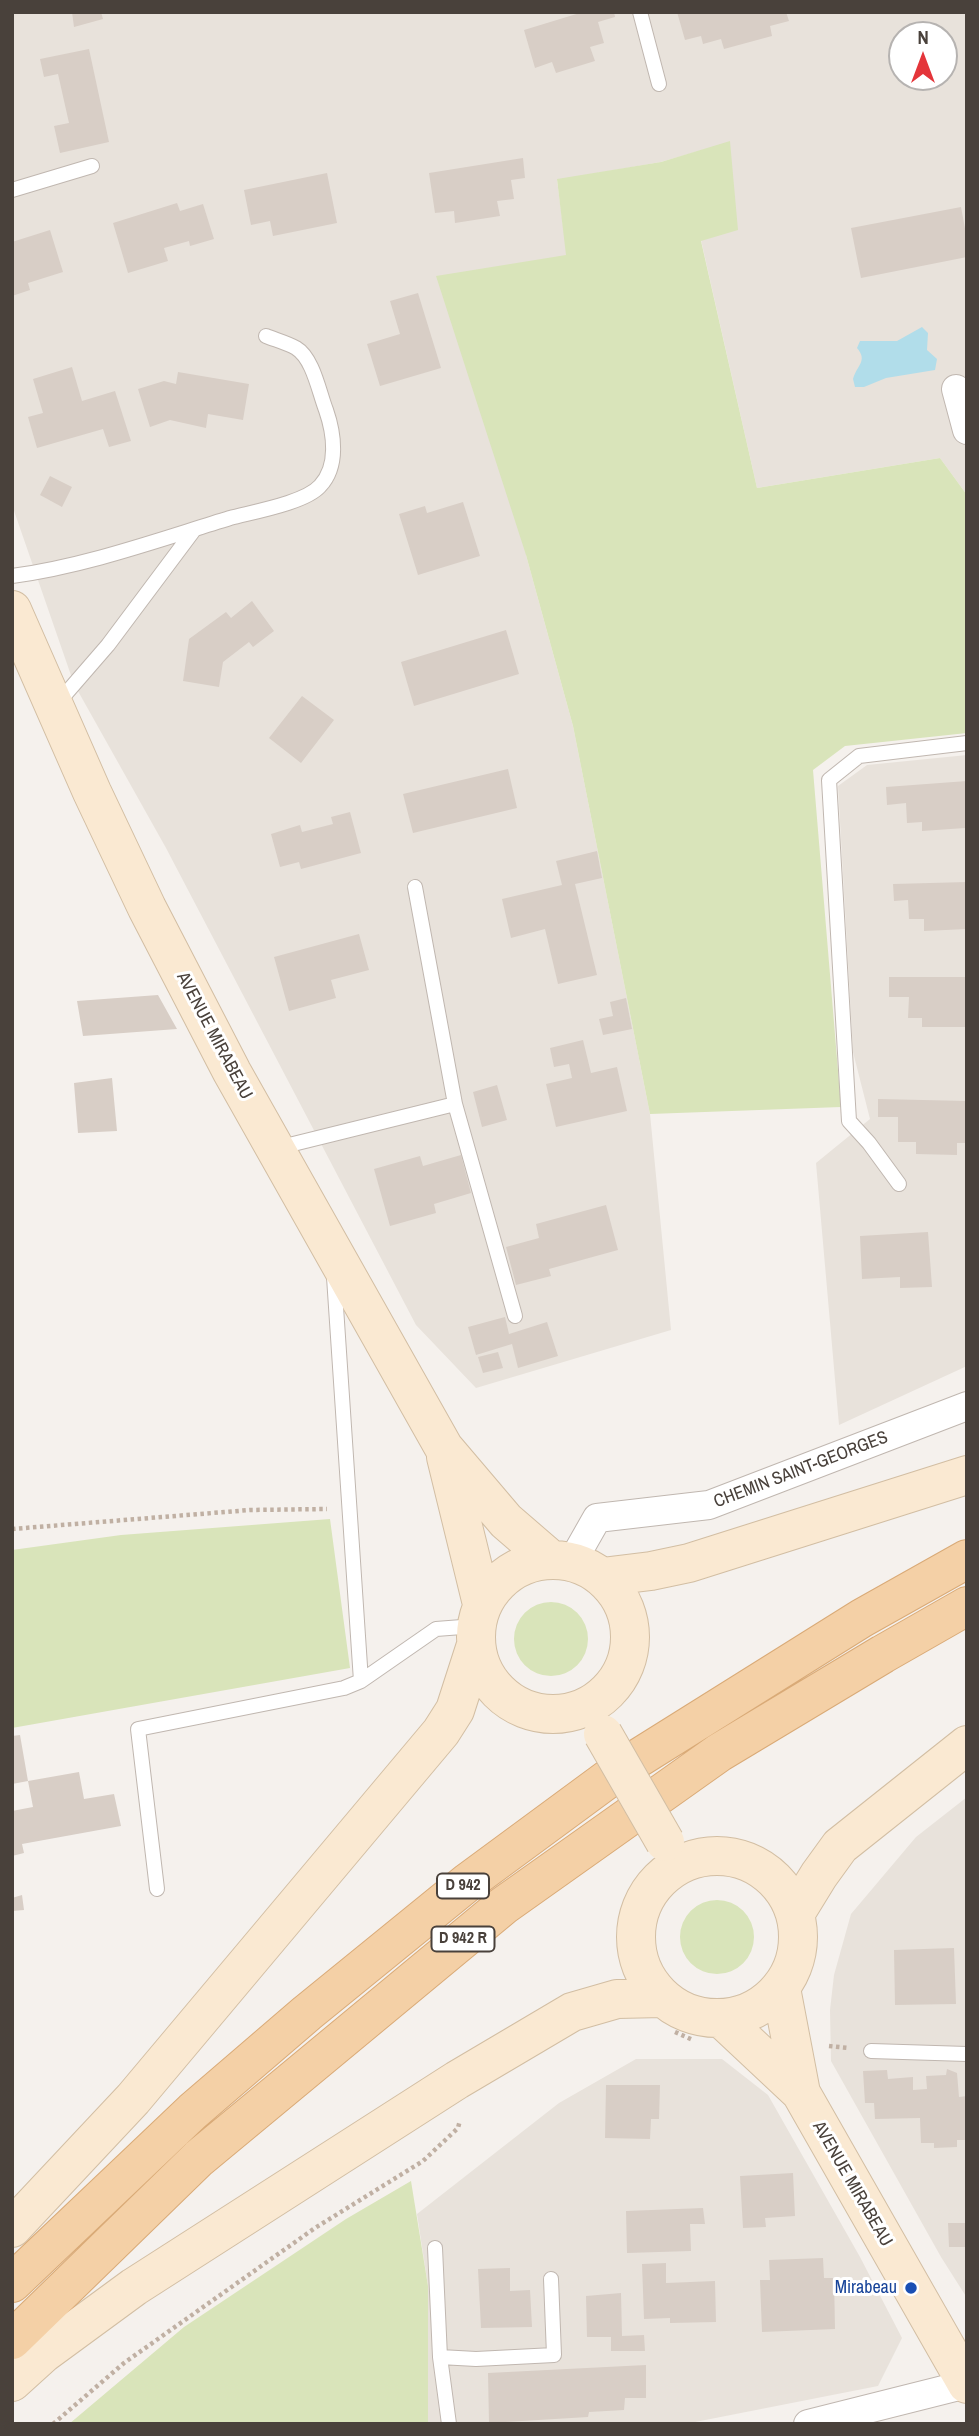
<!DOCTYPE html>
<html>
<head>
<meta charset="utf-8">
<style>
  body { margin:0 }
  #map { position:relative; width:979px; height:2436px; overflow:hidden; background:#f5f1ed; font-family:"Archivo Narrow",sans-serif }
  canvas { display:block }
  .frame { position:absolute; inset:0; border:14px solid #49413b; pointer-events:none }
  .north { position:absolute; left:888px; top:21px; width:70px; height:70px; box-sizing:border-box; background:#fff; border:2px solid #b6b3b1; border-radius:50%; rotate:0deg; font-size:19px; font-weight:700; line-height:28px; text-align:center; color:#49413b }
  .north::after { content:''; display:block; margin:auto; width:24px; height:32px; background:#e4353a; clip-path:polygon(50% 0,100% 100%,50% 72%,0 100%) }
</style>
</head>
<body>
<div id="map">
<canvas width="979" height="2436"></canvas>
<div class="frame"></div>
<div class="north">N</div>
</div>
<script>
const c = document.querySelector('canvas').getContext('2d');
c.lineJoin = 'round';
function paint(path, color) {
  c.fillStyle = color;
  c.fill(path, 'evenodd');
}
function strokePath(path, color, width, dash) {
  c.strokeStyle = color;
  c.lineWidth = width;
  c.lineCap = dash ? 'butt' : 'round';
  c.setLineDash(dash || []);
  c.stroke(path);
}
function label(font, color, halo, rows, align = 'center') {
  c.font = font + ' "Archivo Narrow",sans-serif';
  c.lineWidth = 6;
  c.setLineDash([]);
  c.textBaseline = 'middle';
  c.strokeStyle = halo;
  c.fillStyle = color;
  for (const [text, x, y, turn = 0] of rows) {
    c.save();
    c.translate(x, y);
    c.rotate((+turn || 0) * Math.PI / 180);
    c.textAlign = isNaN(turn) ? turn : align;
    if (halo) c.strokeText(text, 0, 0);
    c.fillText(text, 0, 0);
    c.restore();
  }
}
const residential = new Path2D(`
  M12,12H967V495L940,458L757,488L701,240L730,142L661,162L557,180L567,255L526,555L573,726L650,1114L671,1330L476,1388L416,1325L166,848L74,684L12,505ZM902,35H944V77H902Z
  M967,755V1366L839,1425L816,1163L870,1119L853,1052L838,786L867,765Z
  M967,1797V2298L941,2257L831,2061L830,2010L834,1975L851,1914L916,1837Z
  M636,2059H722L768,2095L860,2257L902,2338L878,2386L685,2424H428V2286L417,2214L559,2103Z`);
const green = new Path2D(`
  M730,141L738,230L701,241L757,488L940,458L967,495V733L845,746L813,770L841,1107L650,1114L573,726L526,555L436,276L566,255L557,179L661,162Z
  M330,1519L350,1668L12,1728V1550L121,1535Z
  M514 1639a37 37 0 1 1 74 0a37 37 0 1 1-74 0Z
  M680 1937a37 37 0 1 1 74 0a37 37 0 1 1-74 0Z
  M411,2181L428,2286V2424H69L184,2327L346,2219Z`);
const water = new Path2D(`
  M922,327L928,333L927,350L937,359L935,370L886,378L864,387H855L853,379C857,365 868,361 857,348L860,341H897Z`);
const building = new Path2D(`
  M72,12H101L103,19L74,27Z
  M583,12H614L615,17L598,22L604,43L590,47L595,61L556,73L552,62L535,68L524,30Z
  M677,12H786L789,21L770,26L772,36L724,49L721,39L703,44L701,36L685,40Z
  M89,49L109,142L60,153L54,126L69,123L58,74L44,77L40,59Z
  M523,158L525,178L511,180L514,199L497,201L500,216L455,223L454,211L435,213L429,173Z
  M327,173L337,223L273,236L270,221L251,225L244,190Z
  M177,203L180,211L203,204L214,239L190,246L189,241L164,248L168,261L128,273L113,223Z
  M961,207L967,239V257L861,278L851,228Z
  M50,230L63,272L28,283L30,290L12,296V242Z
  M418,293L441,368L380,386L367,344L400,334L390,301Z
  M72,367L82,401L115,391L131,441L109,447L103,429L37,448L28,417L43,413L33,379Z
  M178,372L249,384L243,420L208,414L206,428L170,420L150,427L138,389L164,381L176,384Z
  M50,476L72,487L62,507L40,495Z
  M463,502L480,556L418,575L399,514L425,506L427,513Z
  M252,601L274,631L253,647L249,642L223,662L219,687L183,681L189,639L226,612L231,618Z
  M506,630L519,674L414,706L401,662Z
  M302,696L334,720L301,763L269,738Z
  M508,769L517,808L413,833L403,794Z
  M967,781L965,828L922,831V822L907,823L906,803L887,805L886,787Z
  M350,812L361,853L301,869L299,862L280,867L271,834L300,825L302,832L333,824L331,817Z
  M597,851L602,878L575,884L597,975L558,984L545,929L511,938L502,899L562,885L556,861Z
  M967,882V929L924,931V919H909L908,900L894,901L893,884Z
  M359,934L369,970L331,980L336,998L289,1011L274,957Z
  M889,977H967V1018H965V1027H922V1018H908L909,997H889Z
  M158,995L177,1029L83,1036L77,1001Z
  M626,998L632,1029L603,1035L599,1019L613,1016L610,1002Z
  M583,1040L591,1073L617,1067L627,1111L556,1127L546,1084L572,1078L569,1064L554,1067L550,1048Z
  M112,1078L117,1131L78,1133L74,1083Z
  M497,1085L507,1120L482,1127L473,1092Z
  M878,1099L967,1101V1143H957V1155L916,1154V1142H898V1117H878Z
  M461,1155L471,1193L434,1204L436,1213L390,1226L374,1169L420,1156L423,1166Z
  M606,1205L618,1250L549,1269L551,1276L516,1285L506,1247L539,1238L536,1224Z
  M928,1232L932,1287L900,1288V1277L862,1279L860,1236Z
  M505,1317L509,1334L547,1322L558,1356L518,1368L512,1344L476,1355L468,1327Z
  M498,1352L503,1368L483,1373L478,1357Z
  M20,1735L28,1781L12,1784V1736Z
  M79,1772L84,1799L114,1794L121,1826L22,1844L24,1853L12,1856V1811L33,1807L28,1781Z
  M22,1895L24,1910L12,1911V1898Z
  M954,1948L956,2004L895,2005L894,1950Z
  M947,2069L957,2073L959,2097L967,2096V2140H957V2147L934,2148V2143H921L920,2118L875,2119L874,2103H865L863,2071L887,2070L888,2079L913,2077V2090L927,2089L926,2076L946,2075Z
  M606,2085H660L659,2119H651L650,2139L605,2138Z
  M793,2173L795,2216L765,2218L766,2227L743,2228L740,2176Z
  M703,2208L705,2224H690L691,2251L627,2253L626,2211Z
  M948,2223H967V2247H949Z
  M823,2258L824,2278H834L835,2329L762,2332L760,2280H770L769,2260Z
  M666,2263V2283L715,2281L716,2322L670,2323V2318L644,2319L642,2264Z
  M510,2268V2291L530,2290L532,2327L481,2328L478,2269Z
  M621,2293L622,2336L644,2335L645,2351H611V2337H587L586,2296Z
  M646,2365V2398H625L624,2410L589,2412L588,2417L489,2423L488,2373Z`);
const path = new Path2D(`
  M12,1529L250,1510L327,1509
  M675,2032L693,2040
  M829,2046L848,2048
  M53,2424L124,2363L315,2228L423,2161L458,2128L460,2120`);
const lane = new Path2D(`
  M640,12L659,84
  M12,190L92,166
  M12,576C86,566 158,540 230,518C252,512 305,503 320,486C339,466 334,433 326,410C319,392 313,358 296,348C287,343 276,340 266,336
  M56,705L108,645L194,530
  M455,1104L515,1316
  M277,1148L455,1104L415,887
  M899,1184L869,1143L849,1121L829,780L859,756L967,743
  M334,1277L361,1681
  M157,1889L138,1729L344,1688L361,1681L436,1629L475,1626
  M871,2051L967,2054
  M435,2248L440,2357L449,2424
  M440,2357L476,2359L554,2355L551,2279`);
const street = new Path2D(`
  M956,389L967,430
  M572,1562L597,1518L709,1505L967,1406
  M808,2424L967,2384`);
const secondary = new Path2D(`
  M12,610L92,792L147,908L232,1072L444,1448L506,1521L550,1559
  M446,1457L482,1604
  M476 1637a77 77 0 1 1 154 0a77 77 0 1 1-154 0Z
  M602,1577L651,1571L689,1563L967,1475
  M636 1937a81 81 0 1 1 162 0a81 81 0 1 1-162 0Z
  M795,1914L819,1875L840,1846L967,1745
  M781,1988L801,2093L967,2384
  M721,2018L801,2093
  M12,2228L133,2099L441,1732L455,1710L475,1648
  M12,2382L44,2353L134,2287L457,2080L572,2012L617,1999L663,1998`);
const primary = new Path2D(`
  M12,2283L193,2111L307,2013L468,1882L624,1767L862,1618L967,1559
  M12,2340L199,2158L503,1906L720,1752L883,1654L967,1606`);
const secondaryBridge = new Path2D(`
  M603,1734L665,1842`);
const markers = [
  [911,2288,7,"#1a4fb4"]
];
const shields = [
  [463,1886,52],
  [463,1939,63]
];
const shieldNames = [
  ["D 942",463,1886],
  ["D 942 R",463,1939]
];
const streetNames = [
  ["AVENUE MIRABEAU",214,1036,62],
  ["CHEMIN SAINT-GEORGES",801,1470,-21],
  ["AVENUE MIRABEAU",852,2184,60]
];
const transitNames = [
  ["Mirabeau",897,2288]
];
paint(residential, '#e8e2db');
paint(green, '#d9e4ba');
paint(water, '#b1ddea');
paint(building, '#d8cec6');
strokePath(lane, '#c0b7b0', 16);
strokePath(street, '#c0b7b0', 30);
strokePath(secondary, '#d2bea3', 40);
strokePath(primary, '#d9aa77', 40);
strokePath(path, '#c0b0a3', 4.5, [3.5, 3.5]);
strokePath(lane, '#fff', 14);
strokePath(street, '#fff', 28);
strokePath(secondary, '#fae9d2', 38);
strokePath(primary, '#f4d0a6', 38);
strokePath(secondaryBridge, '#d2bea3', 40, []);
strokePath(secondaryBridge, '#fae9d2', 38);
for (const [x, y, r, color] of markers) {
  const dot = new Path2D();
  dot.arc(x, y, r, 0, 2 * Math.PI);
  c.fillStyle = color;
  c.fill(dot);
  strokePath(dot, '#fff', 2.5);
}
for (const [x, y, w] of shields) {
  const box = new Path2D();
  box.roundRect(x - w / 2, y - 12.5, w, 25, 5);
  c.fillStyle = '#fff';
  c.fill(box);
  strokePath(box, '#49413b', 2);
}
label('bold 16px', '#49413b', null, shieldNames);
label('18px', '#49413b', '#fff', streetNames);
label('18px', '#164399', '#fff', transitNames, 'right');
</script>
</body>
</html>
